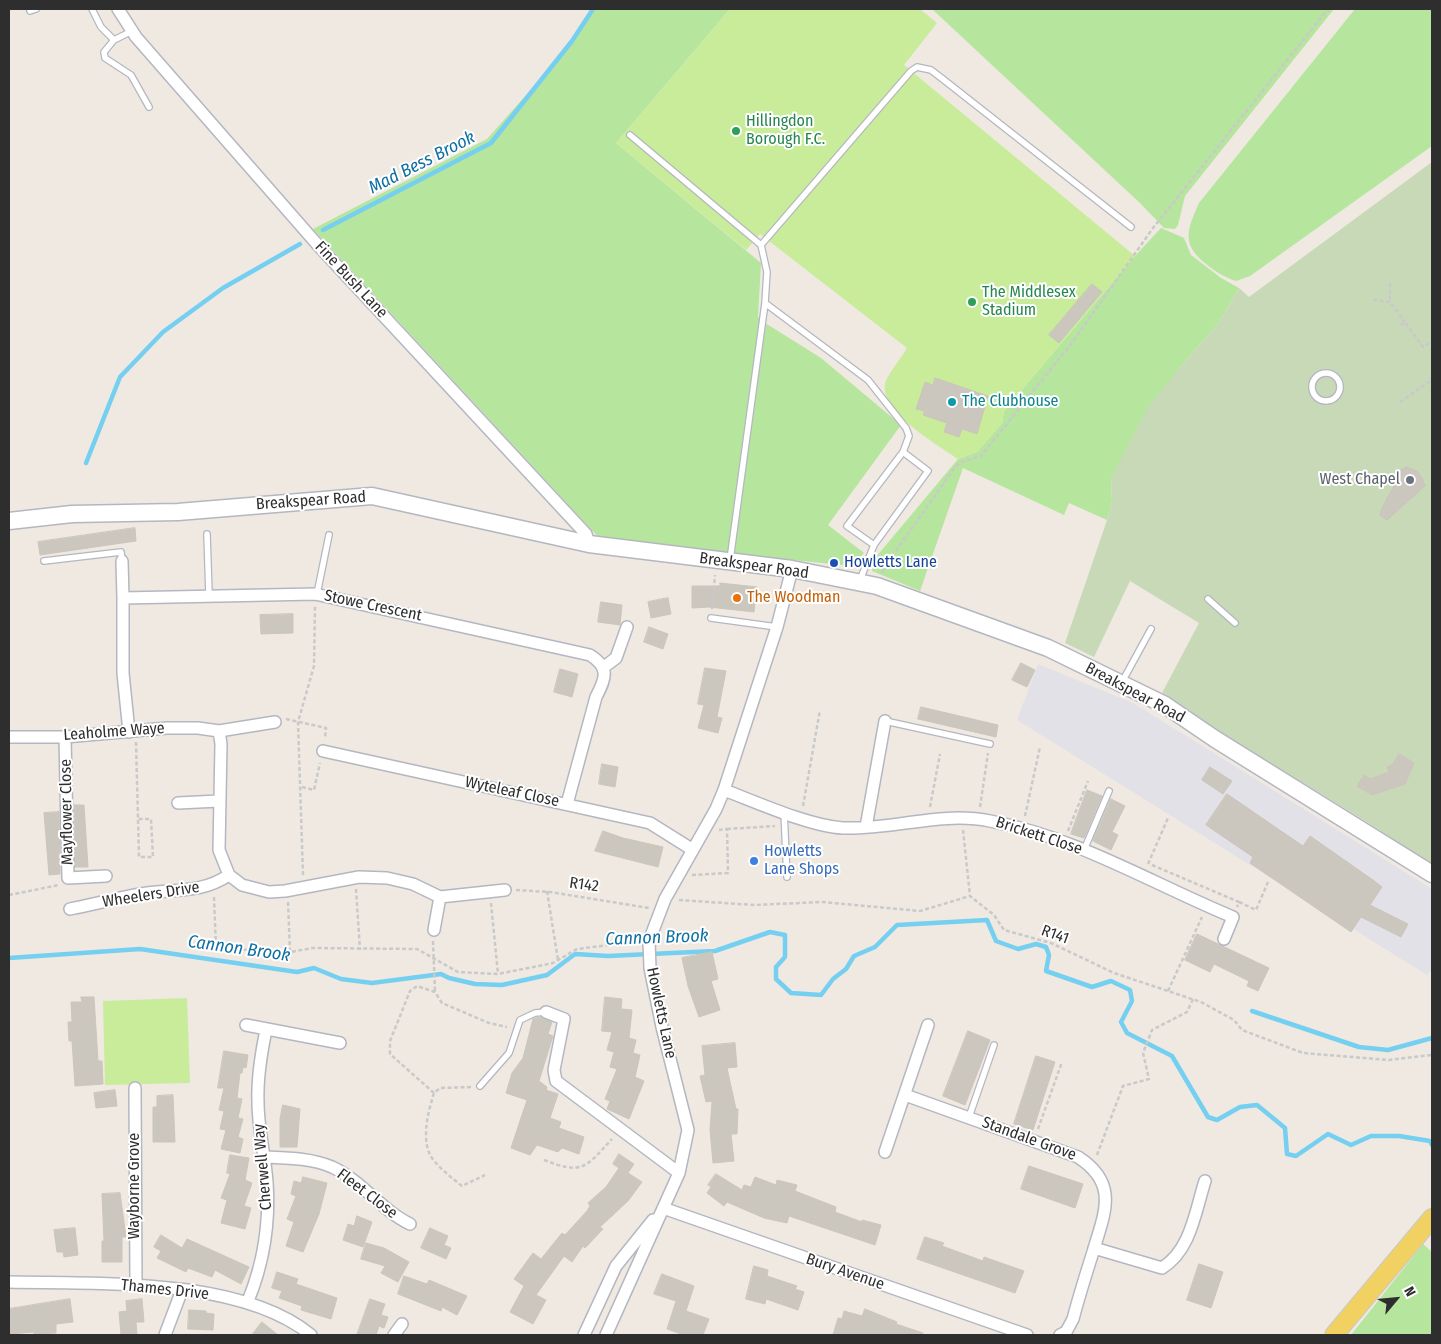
<!DOCTYPE html>
<html>
<head>
<meta charset="utf-8">
<style>
  body { margin:0 }
  #map { position:relative; width:1441px; height:1344px; overflow:hidden; background:#efe9e1; font-family:"Fira Sans Condensed",sans-serif }
  canvas { display:block }
  .frame { position:absolute; inset:0; border:10px solid #2e2e2e; pointer-events:none }
  .north { position:absolute; left:1371px; top:1274px; width:50px; height:50px; -webkit-text-stroke:4px #fff; paint-order:stroke; rotate:62deg; font-size:14px; font-weight:700; line-height:20px; text-align:center; color:#2e2e2e }
  .north::after { content:''; display:block; margin:auto; width:18px; height:22px; background:#2e2e2e; clip-path:polygon(50% 0,100% 100%,50% 72%,0 100%) }
</style>
</head>
<body>
<div id="map">
<canvas width="1441" height="1344"></canvas>
<div class="frame"></div>
<div class="north">N</div>
</div>
<script>
const c = document.querySelector('canvas').getContext('2d');
c.lineJoin = 'round';
function paint(path, color) {
  c.fillStyle = color;
  c.fill(path, 'evenodd');
}
function strokePath(path, color, width, dash) {
  c.strokeStyle = color;
  c.lineWidth = width;
  c.lineCap = dash ? 'butt' : 'round';
  c.setLineDash(dash || []);
  c.stroke(path);
}
function label(font, color, halo, rows, align = 'center') {
  c.font = font + ' "Fira Sans Condensed",sans-serif';
  c.lineWidth = 4;
  c.setLineDash([]);
  c.textBaseline = 'middle';
  c.strokeStyle = halo;
  c.fillStyle = color;
  for (const [text, x, y, turn = 0] of rows) {
    c.save();
    c.translate(x, y);
    c.rotate((+turn || 0) * Math.PI / 180);
    c.textAlign = isNaN(turn) ? turn : align;
    if (halo) c.strokeText(text, 0, 0);
    c.fillText(text, 0, 0);
    c.restore();
  }
}
const industrial = new Path2D(`
  M1038,664L1135,704L1432,889V970L1427,975L1017,720Z`);
const green = new Path2D(`
  M594,9H730L616,143L761,263L758,317L762,321L821,358L901,425L828,525L864,553L851,566L601,540L313,229L487,139L568,48Z
  M932,9H1334L1185,196L1178,225L1175,229L1164,228L1141,204Z
  M1355,9H1432V146L1250,276L1236,281C1224,277 1216,272 1206,264C1181,244 1187,230 1199,203Z
  M1161,228L1184,238L1191,255L1221,278L1239,288L1218,324L1180,367L1111,479L1112,501L1107,520L1069,503L1064,515L963,468L920,591L872,571L876,557L958,459L977,452L1002,423L1004,411L1135,256Z
  M1423,1244L1432,1252V1335H1351Z`);
const cemetery = new Path2D(`
  M1432,162V866C1345,803 1249,755 1162,693L1199,623L1130,581L1094,657L1065,643L1107,520L1112,501L1111,479L1148,407L1180,367L1218,324L1239,288L1249,297Z`);
const pitch = new Path2D(`
  M730,9H920L937,23L904,65L1135,256L1004,411L1002,423L977,452L958,459C938,445 880,412 885,384C887,375 902,357 907,348L760,234L746,250L616,143Z
  M187,998L190,1083L105,1085L103,1001Z`);
const stream = new Path2D(`
  M323,230L491,143L572,41L593,9
  M86,463L120,377L163,332L223,288L300,244
  M9,958L140,949L297,972L314,968L341,979L372,983L441,974L449,978L475,984L502,985L547,975L575,954L608,956L715,951L770,932L785,935V957L776,967V979L791,993L821,995L833,979L846,969L854,956L875,947L897,925L987,920L996,941L1018,949L1036,944L1046,947L1049,955L1046,971L1092,987L1111,981L1130,990L1132,1001L1121,1022L1127,1033L1172,1056L1208,1117L1217,1120L1240,1107L1257,1105L1285,1128L1287,1154L1296,1156L1328,1134L1351,1145L1371,1136H1399L1430,1141L1432,1145
  M1252,1011L1359,1047L1388,1050L1432,1038`);
const building = new Path2D(`
  M1092,284L1102,292L1059,343L1049,335Z
  M935,378L988,396L977,434L962,429L959,437L944,432L947,423L923,415L925,411L916,409L925,382L933,385Z
  M1407,467L1418,472L1422,478L1425,486L1387,520L1380,515L1382,508L1396,482L1397,472Z
  M135,528L136,541L40,555L38,542Z
  M720,583L757,587L754,612L709,607L692,608V586H720Z
  M668,598L671,614L651,618L648,602Z
  M601,602L622,605L620,625L598,622Z
  M293,614V633L261,634L260,615Z
  M649,627L668,634L663,649L644,642Z
  M1021,663L1035,670L1027,687L1012,680Z
  M705,668L726,671L717,717L722,718L718,733L698,728L704,705L698,704Z
  M560,669L578,674L572,697L554,692Z
  M921,707L998,725L996,737L918,719Z
  M1399,754L1414,763L1405,784L1372,795L1357,786L1364,775L1370,779L1389,772L1387,767L1392,765Z
  M602,764L618,767L615,787L599,784Z
  M1210,767L1232,781L1223,794L1202,780Z
  M1087,790L1102,796L1084,838L1071,834Z
  M1227,794L1303,846L1310,836L1373,880L1382,887L1370,905L1408,924L1401,937L1361,917L1351,932L1250,863L1253,857L1206,825Z
  M1111,799L1125,806L1112,832L1118,835L1111,850L1093,841Z
  M74,805H84L88,867H75Z
  M59,812L60,874L49,875L44,813Z
  M603,831L623,838L663,847L658,867L595,851Z
  M1197,934L1269,968L1258,991L1247,986L1249,981L1214,964L1210,972L1185,960Z
  M712,952L718,979L711,981L720,1010L699,1017L688,986L682,958Z
  M81,997H94L98,1061H102L103,1084L75,1086L72,1041H69L68,1022H72L71,1002H82Z
  M605,997L622,999L621,1009L632,1010L629,1038L636,1040L633,1053L640,1055L635,1077L644,1081L629,1119L607,1109L610,1101L605,1099L617,1069L610,1067L614,1052L607,1050L612,1032L602,1031Z
  M541,1017L552,1022L548,1034L553,1036L539,1081L547,1087L546,1090L558,1094L550,1118L561,1122L559,1128L584,1137L579,1154L562,1148L558,1152L537,1145L530,1155L511,1148L527,1100L506,1093L512,1073L523,1058L533,1019Z
  M968,1031L990,1040L965,1105L943,1096Z
  M735,1043L737,1067L727,1068L736,1109H738L737,1134H731L734,1161L713,1163L710,1130L712,1101L706,1102L700,1076L705,1075L702,1046Z
  M224,1051L248,1055L246,1068L243,1067L242,1073H240L237,1098L242,1099L238,1118L243,1119L238,1137L243,1139L240,1153L221,1149L226,1130L220,1129L224,1111L219,1110L224,1088H218Z
  M1036,1056L1055,1062L1033,1130L1014,1124Z
  M115,1090L117,1106L96,1108L94,1093Z
  M173,1095L175,1142H153V1107H157V1096Z
  M283,1105L300,1109L297,1147H280V1119Z
  M619,1154L634,1164L628,1173L642,1182L628,1201L600,1227L603,1229L585,1248L583,1246L572,1262L564,1256L536,1295L546,1300L533,1324L510,1312L524,1286L514,1279L533,1253L541,1259L562,1233L565,1235L587,1211L590,1206L588,1203L606,1187L619,1168L613,1164Z
  M230,1155L249,1158L245,1180L252,1183L244,1206L251,1208L245,1229L221,1223L227,1200L221,1198L230,1174L227,1173Z
  M1029,1166L1083,1184L1075,1208L1021,1189Z
  M716,1174L742,1190L744,1185L751,1187L755,1177L776,1185L777,1180L797,1185L795,1191L836,1207L835,1212L862,1222V1220L881,1225L875,1245L789,1216L787,1223L764,1218L727,1202L724,1206L707,1193L711,1187L708,1185Z
  M303,1177L327,1183L319,1214L303,1252L286,1246L294,1222L287,1219L296,1196L291,1194L294,1181L301,1183Z
  M120,1193L126,1237H122V1262H102V1241H104L102,1194Z
  M357,1216L372,1222L363,1247L343,1240L348,1224L354,1226Z
  M75,1228L78,1255L64,1257L63,1252H57L54,1230Z
  M430,1228L448,1236L444,1245L451,1248L446,1259L421,1248Z
  M161,1235L182,1248L187,1239L249,1267L241,1284L215,1270L212,1277L188,1268L186,1272L157,1258L161,1251L154,1247Z
  M925,1237L944,1243L942,1246L983,1261L984,1257L1024,1271L1015,1293L917,1259Z
  M366,1243L384,1248L409,1262L398,1282L381,1273L385,1266L361,1259Z
  M1199,1264L1223,1272L1211,1308L1187,1300Z
  M754,1266L768,1270L767,1276L797,1286L795,1289L804,1292L798,1310L766,1299L765,1304L746,1299Z
  M277,1272L298,1279L296,1284L337,1298L331,1319L301,1310L302,1306L279,1298L282,1291L272,1288Z
  M662,1274L694,1286L686,1311L709,1319L703,1335H684L667,1329L676,1301L654,1294Z
  M404,1276L427,1284L429,1280L467,1296L457,1315L442,1307L441,1311L398,1294Z
  M70,1299L73,1322L56,1324V1333L34,1334V1332L10,1334L9,1309Z
  M142,1299L144,1322H136L137,1335H121L119,1312L127,1311L126,1301Z
  M370,1299L385,1304L381,1315L388,1317L384,1328L379,1326L376,1335H357Z
  M865,1309L897,1322L896,1324L923,1333V1335H833L838,1318L842,1319L844,1311L862,1316Z
  M189,1310L206,1311V1313L214,1314L213,1330L188,1329Z
  M262,1322L278,1335H252Z`);
const path = new Path2D(`
  M1390,283V302
  M1373,300L1390,302L1405,322
  M1401,325L1405,322L1423,347L1432,341
  M1400,402L1432,380
  M883,573V569L956,466L961,462L981,456L1074,340L1153,228L1328,9
  M712,609L715,575
  M286,719L326,728L325,738
  M136,742L139,857H153L151,819H138
  M302,787L314,790L320,763
  M803,806L820,710
  M930,807L940,754
  M980,807L988,753
  M1025,816L1040,747
  M727,829L775,826
  M963,830L970,896
  M1068,831L1088,781
  M1148,864L1168,818
  M1152,865L1239,902L1237,907
  M303,875L298,722L314,666L315,606
  M692,875L728,873L727,829L719,830
  M356,889L360,950
  M516,890L550,892L649,908
  M547,891L558,960
  M9,895L59,885
  M214,897L216,948L290,952
  M679,900L754,905L822,902L920,911L970,896L994,915L1004,930L1051,943L1114,973L1201,1002L1234,1020L1242,1030L1303,1053L1389,1060L1432,1055
  M288,902L290,952L313,948L417,949L458,972L498,974L553,963L577,949L609,945L638,937
  M1239,902L1256,910L1268,882
  M491,903L498,974
  M433,941L435,991
  M1168,991L1202,917
  M471,1087L440,1088L434,1093C428,1112 419,1145 435,1162C443,1171 453,1179 462,1186L485,1175
  M434,1093L390,1054V1041L410,991L417,986L435,992L442,1003L489,1023L507,1027
  M1038,1129L1062,1062
  M1097,1155L1123,1086L1149,1079L1143,1053L1152,1030L1187,1012L1193,999
  M544,1160C583,1175 585,1168 612,1139`);
const lane = new Path2D(`
  M92,9L101,27L114,40L132,31
  M30,11L36,9
  M114,40L104,52L105,58L131,75L149,107
  M630,135L761,245L767,272L765,303L868,380L906,428L909,436L903,452L928,471L874,545L860,580
  M761,245L911,71L917,67L931,70L944,80L1131,227
  M1312 387a14 14 0 1 1 28 0a14 14 0 1 1-28 0Z
  M207,534L209,595
  M874,545L847,526L903,452
  M730,560L765,303
  M44,561L121,552L122,561
  M317,594L329,535
  M1208,599L1235,623
  M711,618L777,627
  M1122,682L1151,629
  M885,721L990,744
  M784,812L787,877
  M1084,850L1109,791
  M480,1086L509,1053L520,1020L535,1013L546,1012
  M969,1117L994,1045`);
const street = new Path2D(`
  M118,9L136,37L316,243L586,534L589,544
  M122,561L123,598
  M604,667L616,658L627,627
  M219,731L221,744L219,850L229,875L242,885L269,892L285,891L359,877L387,878L413,884L440,897L505,890
  M129,732L123,673V598L315,594L590,655C610,668 606,678 596,697L567,804
  M9,737H65L167,728H198L219,731L275,722
  M65,737L68,878L106,876
  M323,751L650,823L693,850
  M724,790C756,802 809,826 843,828C892,830 941,811 990,821C1076,837 1153,884 1233,917L1224,939
  M178,803L219,801
  M866,827L885,721
  M70,909C95,904 121,897 147,893C178,889 202,893 229,875
  M434,930L440,897
  M546,1012L564,1019L554,1070L556,1081L679,1173
  M246,1025L340,1043
  M135,1088L136,1285
  M905,1095L1078,1157C1120,1184 1104,1214 1093,1252C1086,1274 1079,1296 1073,1319L1066,1332L1060,1335
  M885,1152L928,1025
  M264,1157C287,1158 311,1158 332,1167C362,1181 381,1210 410,1224
  M663,1208L1027,1335
  M1094,1248L1162,1268C1191,1250 1195,1212 1205,1181
  M9,1282C97,1284 240,1277 311,1335
  M248,1301C264,1262 270,1224 267,1182C265,1155 258,1129 258,1102C257,1077 261,1054 266,1030
  M165,1335L182,1290
  M394,1335L402,1324
  M584,1335L616,1266L653,1220
  M606,1335L679,1173L688,1130L662,1027L650,968L649,941L665,899L716,809L724,790L777,627L792,569`);
const secondary = new Path2D(`
  M9,521L72,514L178,512L372,496L589,544L792,569L877,586L1048,648L1165,705L1215,739L1432,874`);
const primary = new Path2D(`
  M1334,1335L1432,1218`);
const markers = [
  [736,131,5,"#2e9e5b"],
  [972,302,5,"#2e9e5b"],
  [952,402,5,"#0f9aa8"],
  [1410,480,5,"#6b7280"],
  [834,563,5,"#1a4fb4"],
  [737,598,5,"#e8710a"],
  [754,861,5,"#3f7fe0"]
];
const leisureNames = [
  ["Hillingdon",746,122],
  ["Borough F.C.",746,140],
  ["The Middlesex",982,293],
  ["Stadium",982,311]
];
const streetNames = [
  ["Fine Bush Lane",351,280,47],
  ["Breakspear Road",311,501,-4],
  ["Breakspear Road",754,566,8],
  ["Stowe Crescent",373,606,12],
  ["Breakspear Road",1135,693,28],
  ["Leaholme Waye",114,732,-4],
  ["Wyteleaf Close",512,792,12],
  ["Mayflower Close",67,812,-91],
  ["Brickett Close",1039,836,18],
  ["R142",584,885,8],
  ["Wheelers Drive",151,895,-9],
  ["R141",1055,935,20],
  ["Howletts Lane",661,1013,78],
  ["Standale Grove",1029,1139,20],
  ["Cherwell Way",263,1167,-95],
  ["Wayborne Grove",135,1186,-90],
  ["Fleet Close",367,1194,37],
  ["Bury Avenue",845,1272,19],
  ["Thames Drive",165,1290,6]
];
const cultureNames = [
  ["The Clubhouse",962,402]
];
const worshipNames = [
  ["West Chapel",1400,480]
];
const transitNames = [
  ["Howletts Lane",844,563]
];
const foodNames = [
  ["The Woodman",747,598]
];
const shopNames = [
  ["Howletts",764,852],
  ["Lane Shops",764,870]
];
const waterNames = [
  ["Mad Bess Brook",422,163,-27],
  ["Cannon Brook",657,938,-2],
  ["Cannon Brook",239,949,8]
];
paint(industrial, '#e3e1e8');
paint(green, '#b6e59e');
paint(cemetery, '#c8d9b8');
paint(pitch, '#c9ec9a');
strokePath(stream, '#75cff0', 4.5);
paint(building, '#cbc7bf');
strokePath(building, '#cbc5ba', 1);
strokePath(lane, '#b4b7c1', 8);
strokePath(street, '#b4b7c1', 14);
strokePath(secondary, '#b4b7c1', 19);
strokePath(primary, '#c9c9c9', 20);
strokePath(path, '#c9c9c9', 2.5, [4, 2.5]);
strokePath(lane, '#fff', 5.5);
strokePath(street, '#fff', 11);
strokePath(secondary, '#fff', 16);
strokePath(primary, '#f2d163', 18);
for (const [x, y, r, color] of markers) {
  const dot = new Path2D();
  dot.arc(x, y, r, 0, 2 * Math.PI);
  c.fillStyle = color;
  c.fill(dot);
  strokePath(dot, '#fff', 2);
}
label('16px', '#27864d', '#fff', leisureNames, 'left');
label('16px', '#2e2e2e', '#fff', streetNames);
label('16px', '#0d838f', '#fff', cultureNames, 'left');
label('16px', '#5b616d', '#fff', worshipNames, 'right');
label('16px', '#164399', '#fff', transitNames, 'left');
label('16px', '#c56008', '#fff', foodNames, 'left');
label('16px', '#366cbe', '#fff', shopNames, 'left');
label('italic 18px', '#0d6fa3', '#fff', waterNames);
</script>
</body>
</html>
